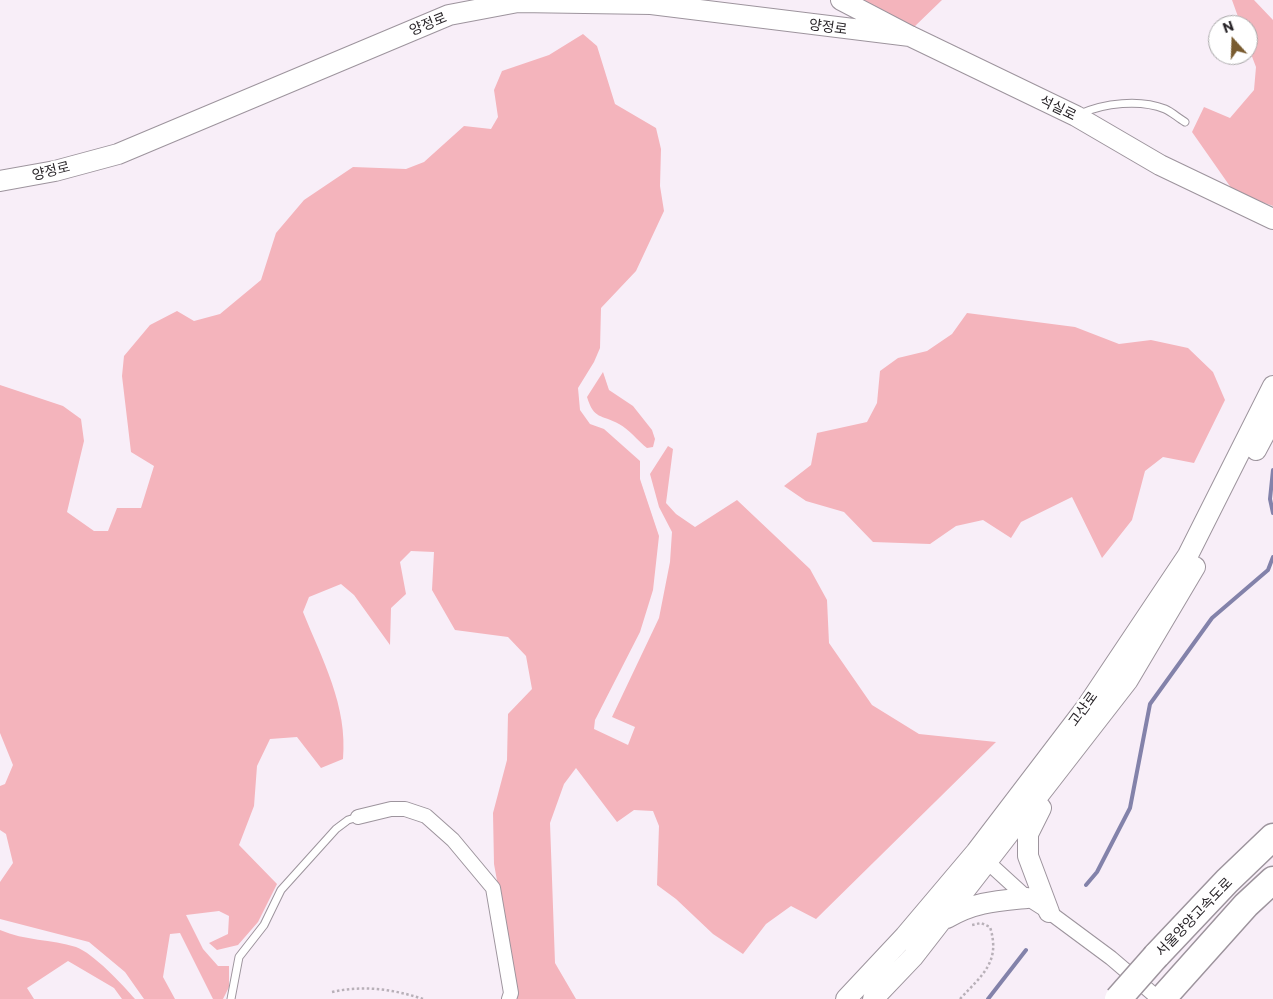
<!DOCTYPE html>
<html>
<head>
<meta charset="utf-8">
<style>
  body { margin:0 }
  #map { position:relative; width:1273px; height:999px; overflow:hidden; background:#f8eef8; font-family:Commissioner,sans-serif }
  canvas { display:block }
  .north { position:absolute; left:1208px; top:15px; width:50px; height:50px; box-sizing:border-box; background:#fff; border:1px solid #a9a8a9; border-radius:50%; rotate:340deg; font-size:14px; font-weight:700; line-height:20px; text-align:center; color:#292529 }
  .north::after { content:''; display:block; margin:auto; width:18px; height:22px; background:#795b2f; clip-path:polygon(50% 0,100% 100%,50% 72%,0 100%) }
</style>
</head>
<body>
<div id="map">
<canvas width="1273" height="999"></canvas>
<div class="north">N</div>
</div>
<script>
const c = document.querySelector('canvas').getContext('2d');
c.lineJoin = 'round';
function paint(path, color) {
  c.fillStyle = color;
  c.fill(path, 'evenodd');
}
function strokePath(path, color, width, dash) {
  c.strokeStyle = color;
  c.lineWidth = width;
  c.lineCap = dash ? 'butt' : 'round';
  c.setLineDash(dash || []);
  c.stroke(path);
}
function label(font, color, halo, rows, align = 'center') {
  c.font = font + ' Commissioner,"Noto Sans KR",sans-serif';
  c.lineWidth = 5;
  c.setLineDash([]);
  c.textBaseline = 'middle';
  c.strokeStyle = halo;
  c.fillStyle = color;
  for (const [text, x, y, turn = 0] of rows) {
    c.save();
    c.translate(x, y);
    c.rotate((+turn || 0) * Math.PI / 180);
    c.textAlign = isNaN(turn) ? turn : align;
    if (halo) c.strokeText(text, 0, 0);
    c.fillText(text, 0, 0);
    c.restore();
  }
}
const green = new Path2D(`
  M856,0H942L913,28Z
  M1232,0H1254L1273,20V206L1234,192L1192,132L1204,107L1230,118L1254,90L1256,67L1248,46V25H1241Z
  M583,34L597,46L615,104L656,128L661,149L660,186L664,211L636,271L601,308L600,348L594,362L578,388L580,410L590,424L604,429L640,461V479L659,536L653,590L640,632L595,720L594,729L628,745L635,727L612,717L659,618L670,562L672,532L659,507L650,474L668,446L673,449L666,503L676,514L695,527L737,500L810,569L827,600L829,643L872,705L919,734L996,742L816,919L791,906L766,924L743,954L713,934L676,899L657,885L659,826L653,811L634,810L617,822L576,768L564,784L550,823L555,963L576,999H515L508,941L494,864L493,813L507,760L508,714L532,689L526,656L508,637L455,630L432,590L434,552L411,551L400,562L406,594L391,608L390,645L354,595L341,584L309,597L303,612C322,659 348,706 343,759L321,768L297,737L270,739L257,766L254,806L239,845L277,884L258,922L238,945L217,950L209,943L228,934L229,916L219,911L186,915L203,949L218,966H229V987L223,999H213L180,933L170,934L163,977L175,999H144L125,972L89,942L0,919V882L13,863L6,834L0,830V786L5,784L13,765L0,733V385L63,406L81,419L84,441L67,512L94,531H108L117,508H141L154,466L131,452L122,376L124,356L150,325L177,311L194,321L220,314L261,280L276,233L304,200L353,167L406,169L424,162L464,126L491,129L498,117L494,90L502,71L549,55Z
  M967,313L1075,327L1119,344L1151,340L1188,348L1213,372L1225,400L1194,463L1163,457L1145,471L1132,520L1102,558L1072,497L1021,522L1011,538L983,520L956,526L930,544L873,542L844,512L806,501L784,486L811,465L817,433L867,422L877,403L880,371L898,358L927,351L952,334Z
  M603,372L609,390L633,406L652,430L655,439L653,447L647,448C638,441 629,429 619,424C601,414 594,420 587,397Z
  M0,930C25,941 51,939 76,947C93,953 123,985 135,999H122L114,988L68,961L27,988L34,999H0Z`);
const stream = new Path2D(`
  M1273,470L1270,499L1273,513
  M1086,885L1097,872L1130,808L1150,704L1212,618L1268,570L1273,557
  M988,999L1026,950`);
const path = new Path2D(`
  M332,992C363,985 393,989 423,999
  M960,999C982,975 1001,962 990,927L981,923L972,925`);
const lane = new Path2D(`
  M1080,114C1104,103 1140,99 1165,109C1172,112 1178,118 1185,122
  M231,999L239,957L264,925L281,890L336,829L348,820L358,817`);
const street = new Path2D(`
  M358,817L391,809H405L426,816L453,840L493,888L511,993L509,999
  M981,856L1027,898L1049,912L1111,958L1159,999`);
const secondary = new Path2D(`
  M841,0L910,36L1076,116L1160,165L1273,219
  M0,181L55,171L118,154L449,15L518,2L651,4L910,36
  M1256,450L1273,418
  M1041,808L1028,834V856L1049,912
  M947,918C974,902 996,901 1027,898
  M846,999L905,936L976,852L1085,709L1188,555L1273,386
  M873,999L913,957L1128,680L1195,567`);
const highway = new Path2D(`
  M1156,956L1227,881L1273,837
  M1162,999L1246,905L1273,880`);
const highwayBridge = new Path2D(`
  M1118,999L1156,956`);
const streetNames = [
  ["양정로",428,24,-22],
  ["양정로",828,27,8],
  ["석실로",1058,108,26],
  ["양정로",51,171,-14],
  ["고산로",1083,709,-54],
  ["서울양양고속도로",1194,917,-46]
];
paint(green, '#f4b4bc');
strokePath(stream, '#8382aa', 4);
strokePath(lane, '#9d949d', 9);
strokePath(street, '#9d949d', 16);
strokePath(secondary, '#9d949d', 22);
strokePath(highway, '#9d949d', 29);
strokePath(path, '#b8b0b8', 2.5, [2.5, 2.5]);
strokePath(lane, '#fff', 7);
strokePath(street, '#fff', 14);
strokePath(secondary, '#fff', 20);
strokePath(highway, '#fff', 26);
strokePath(highwayBridge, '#9d949d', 29, []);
strokePath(highwayBridge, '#fff', 26);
label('14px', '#292529', '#fff', streetNames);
</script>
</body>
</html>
